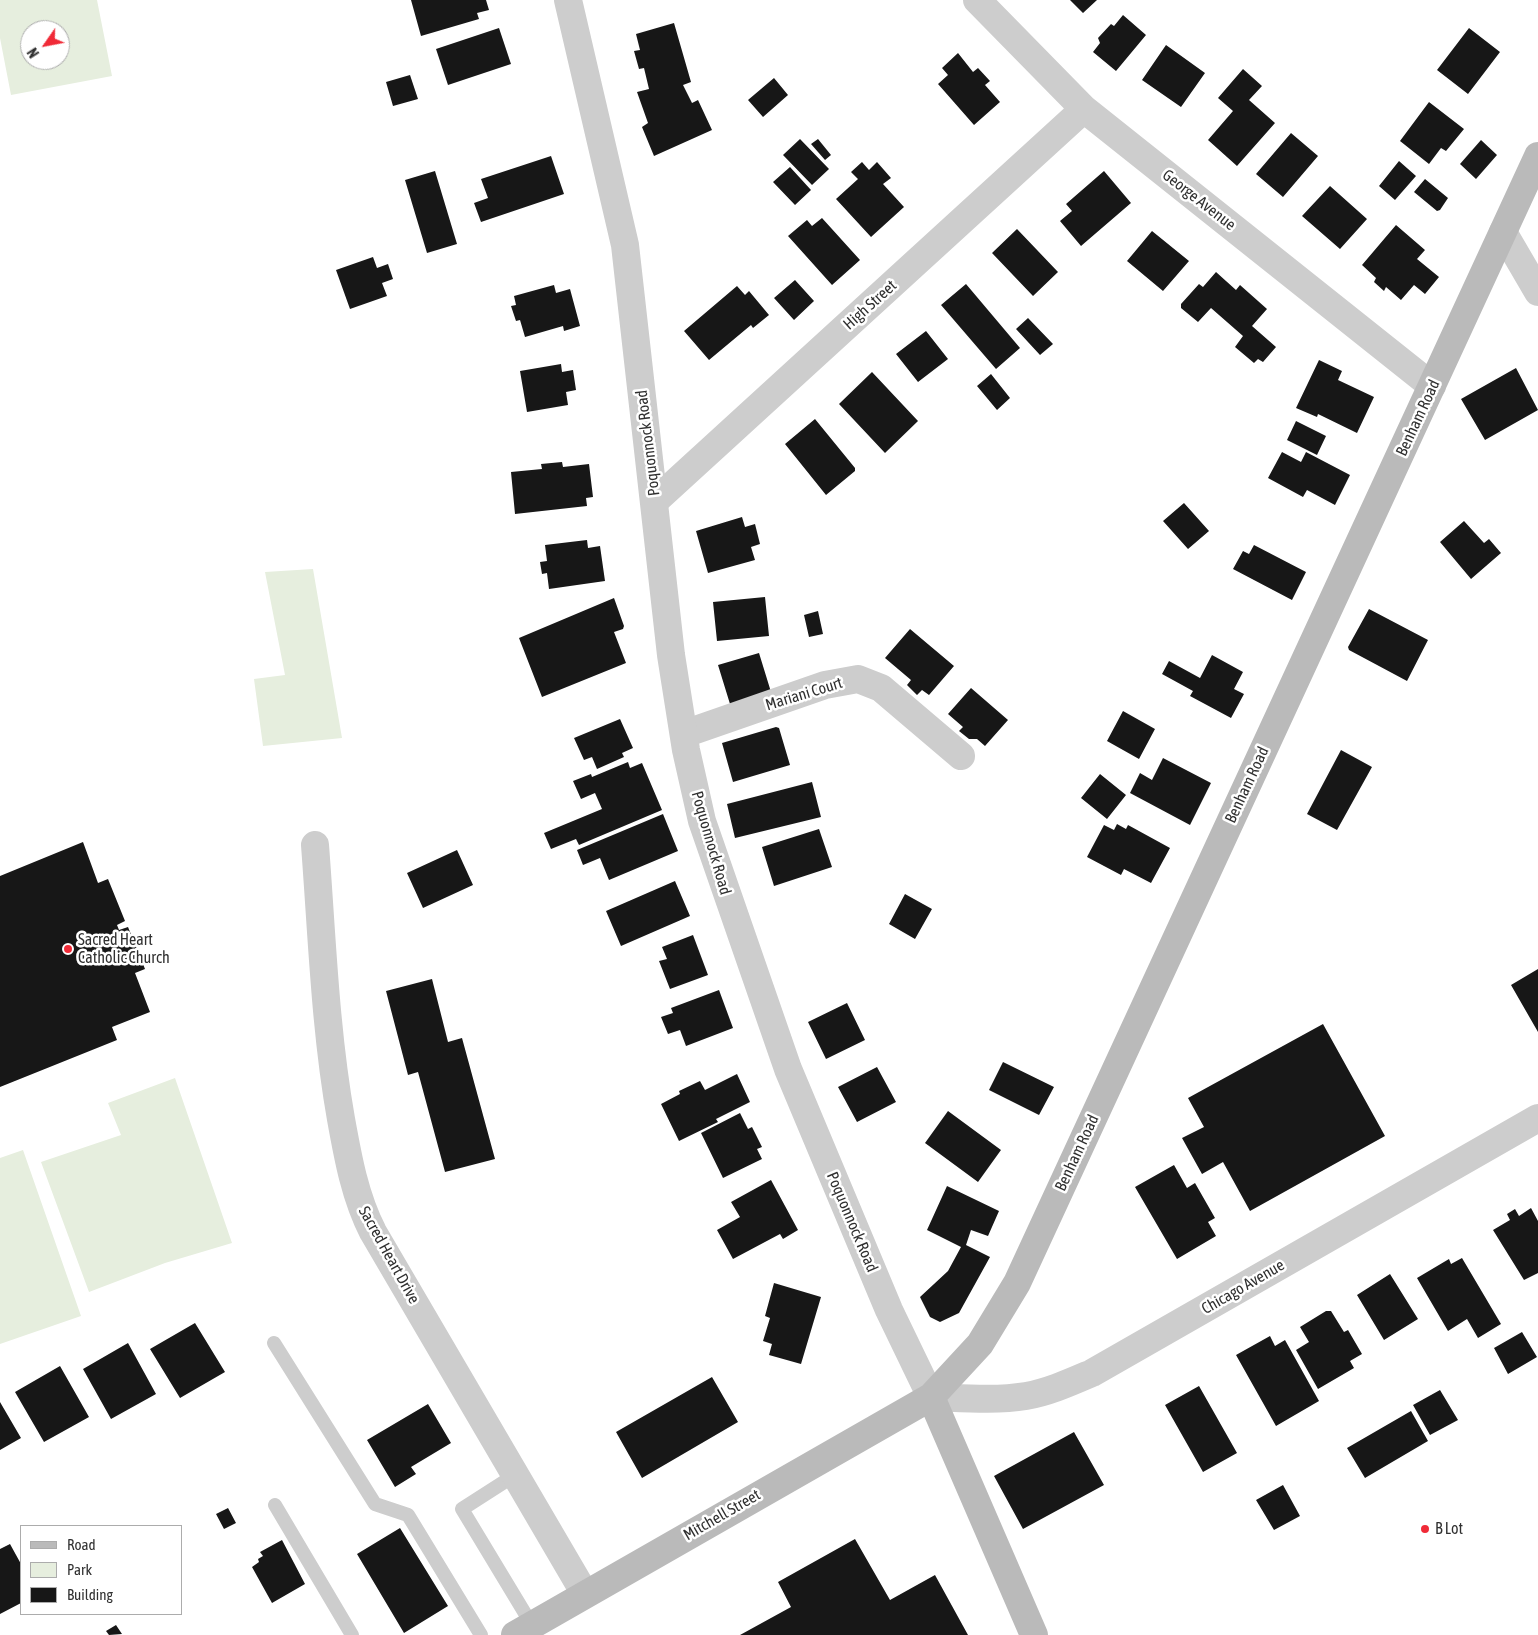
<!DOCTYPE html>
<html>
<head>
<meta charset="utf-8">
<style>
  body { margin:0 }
  #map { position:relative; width:1538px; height:1635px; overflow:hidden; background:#fff; font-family:"Asap Condensed",sans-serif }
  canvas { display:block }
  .legend { position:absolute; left:20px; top:1525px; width:162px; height:90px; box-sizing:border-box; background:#fff; border:1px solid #acacac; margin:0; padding:6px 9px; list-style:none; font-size:15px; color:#303030 }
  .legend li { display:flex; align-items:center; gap:10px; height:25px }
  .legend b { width:25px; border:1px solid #acacac }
  .north { position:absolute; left:20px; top:20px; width:50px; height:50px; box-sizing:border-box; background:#fff; border:1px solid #acacac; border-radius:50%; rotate:237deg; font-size:14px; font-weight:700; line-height:20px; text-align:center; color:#303030 }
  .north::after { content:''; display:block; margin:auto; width:18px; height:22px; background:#f02a37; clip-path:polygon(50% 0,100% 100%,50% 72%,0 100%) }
</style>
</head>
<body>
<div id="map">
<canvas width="1538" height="1635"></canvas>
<ul class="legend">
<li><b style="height:6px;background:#bababa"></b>Road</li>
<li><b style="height:14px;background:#e6eede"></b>Park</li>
<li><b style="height:14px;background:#171717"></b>Building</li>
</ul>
<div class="north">N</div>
</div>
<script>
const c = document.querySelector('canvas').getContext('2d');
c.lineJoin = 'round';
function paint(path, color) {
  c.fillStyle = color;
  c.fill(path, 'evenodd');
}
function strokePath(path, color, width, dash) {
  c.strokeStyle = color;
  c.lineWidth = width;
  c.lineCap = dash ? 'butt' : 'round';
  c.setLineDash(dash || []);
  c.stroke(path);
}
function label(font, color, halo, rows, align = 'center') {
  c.font = font + ' "Asap Condensed",sans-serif';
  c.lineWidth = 5;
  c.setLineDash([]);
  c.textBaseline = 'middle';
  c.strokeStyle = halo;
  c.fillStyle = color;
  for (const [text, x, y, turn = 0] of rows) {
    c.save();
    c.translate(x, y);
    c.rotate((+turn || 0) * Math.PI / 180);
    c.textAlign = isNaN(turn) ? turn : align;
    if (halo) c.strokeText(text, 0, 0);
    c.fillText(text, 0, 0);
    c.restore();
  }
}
const green = new Path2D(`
  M0,0H97L112,76L11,95L0,38ZM30,30H60V60H30Z
  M313,569L342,738L263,746L254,679L285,675L265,572Z
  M175,1078L232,1243L165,1263L89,1292L41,1162L121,1135L108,1103Z
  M23,1150L81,1316L0,1344V1158Z`);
const building = new Path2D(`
  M411,0H486L489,10L477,13L479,19L421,36Z
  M1070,0H1097L1083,13Z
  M1123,15L1146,35L1116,71L1093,52L1100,43L1098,38L1111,24L1114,26Z
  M674,23L691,82L683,85L692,103L698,100L712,130L654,156L642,127L648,123L637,92L649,89L644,68L639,69L634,51L640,50L636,34Z
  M499,28L511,64L448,85L436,49Z
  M1469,28L1500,52L1468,94L1437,70Z
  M1166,45L1205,73L1181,107L1142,80Z
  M958,53L973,72L978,68L990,81L985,85L1000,102L974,125L938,84L948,75L942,68Z
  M1243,69L1262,86L1249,100L1275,123L1237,166L1208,140L1233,111L1218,98Z
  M410,75L418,99L393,106L386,82Z
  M774,78L788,95L763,117L748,100Z
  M1429,102L1464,129L1446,151L1441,148L1429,164L1400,141Z
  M1291,133L1318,156L1283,197L1256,174Z
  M800,139L829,169L812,185L783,155Z
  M818,139L831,155L825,160L811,144Z
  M1481,140L1497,155L1476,179L1460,164Z
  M551,156L564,194L481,222L474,203L488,198L481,179Z
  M1399,161L1416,176L1395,200L1379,186Z
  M862,162L869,170L877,162L891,178L883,184L904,207L871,237L836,199L858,179L851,172Z
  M790,167L811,190L795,205L773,182Z
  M435,171L457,244L427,253L405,180Z
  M1104,171L1131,203L1081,246L1060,221L1072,211L1066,204Z
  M1425,179L1448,198L1440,210L1437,211L1414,192Z
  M1330,186L1367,219L1340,249L1302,216Z
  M822,218L860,260L832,285L788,236L807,220L812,226Z
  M1396,225L1425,250L1417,259L1439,277L1425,294L1414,285L1401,300L1386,287L1384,291L1374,282L1376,278L1362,265Z
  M1017,229L1058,272L1033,296L992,253Z
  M1152,231L1189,261L1163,291L1127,261Z
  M373,257L377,268L388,264L393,279L382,283L387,296L350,309L336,270Z
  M1216,272L1236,290L1240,285L1267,309L1252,326L1276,347L1263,362L1258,359L1254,363L1235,347L1243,336L1211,308L1198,322L1181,308V304L1199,284L1203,287Z
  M795,280L814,301L794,320L774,298Z
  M966,284L1020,348L996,369L941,305Z
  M554,285L556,293L570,289L580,326L564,331L563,326L525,337L520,320L516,321L511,306L516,305L514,296Z
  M737,286L745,295L749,291L769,315L753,328L751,325L709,360L684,331Z
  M1028,318L1053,344L1040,355L1016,329Z
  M926,331L948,359L918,382L896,354Z
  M1319,360L1342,371L1338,380L1374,397L1357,433L1318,414L1317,417L1296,408Z
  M561,364L562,372L573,370L576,390L566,392L568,405L527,412L520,371Z
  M1516,368L1538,410L1485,440L1461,399Z
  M872,372L918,421L885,453L839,404Z
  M991,374L1010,398L997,410L977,386Z
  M815,419L855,468V471L826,495L785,444Z
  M1296,421L1326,436L1317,455L1287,440Z
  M1282,452L1301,462L1306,452L1350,475L1335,505L1307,490L1303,497L1268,478Z
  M562,462L563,467L589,464L593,497L586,498L587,506L515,514L511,472L542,469L541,464Z
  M1184,503L1209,531L1188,549L1163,521Z
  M742,517L745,527L755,524L760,544L751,547L755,560L708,573L696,531Z
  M1464,521L1484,543L1489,539L1501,553L1471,579L1440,542Z
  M587,540L588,548L600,546L605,581L549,589L547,573L542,574L540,562L547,561L545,545Z
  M1254,545L1306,572L1292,600L1233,569L1243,551L1249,554Z
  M765,597L769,636L717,641L713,602Z
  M614,598L624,626L623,629L614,632L626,663L542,697L519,638Z
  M1369,609L1428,640L1407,681L1349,650L1348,647Z
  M818,611L823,634L809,637L804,615Z
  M910,629L954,666L929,695L922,690L917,695L907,685L911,680L885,658Z
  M759,653L771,692L730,704L718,665Z
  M1212,655L1243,672L1234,689L1244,694L1231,718L1190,696L1193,691L1162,674L1169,661L1200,678Z
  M971,688L1008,720L985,746L977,739H969L959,731L963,727L948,714Z
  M1123,711L1155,729L1139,759L1107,741Z
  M620,719L633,748L622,753L624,757L597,769L592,757L584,760L574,738Z
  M776,727L779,728L790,765L733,782L722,743Z
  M1341,750L1372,767L1337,830L1307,814Z
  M1163,758L1211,783L1190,825L1130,793L1140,773L1152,780Z
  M628,762L630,768L642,763L662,810L579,845L576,839L551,849L544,833L602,809L595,793L581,799L573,781L591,774L592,777Z
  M1100,774L1126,795L1107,819L1081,798Z
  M812,782L821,817L735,838L727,804Z
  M663,814L678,851L609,880L600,858L583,865L577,850Z
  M1117,824L1126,829L1128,825L1170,848L1151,883L1124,869L1121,875L1087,857L1104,825L1114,830Z
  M819,829L832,867L774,886L762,847Z
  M83,842L98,883L108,879L125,921L117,925L119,930L128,927L145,969L135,973L150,1012L112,1027L117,1040L0,1087V876Z
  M457,850L473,885L423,908L407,873Z
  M675,881L690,916L621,946L606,911Z
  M905,894L932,909L915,939L889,924Z
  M693,935L708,975L670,989L659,961L667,959L662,947Z
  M1538,969V1032L1511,985Z
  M432,979L448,1042L462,1038L495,1159L445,1172L418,1072L408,1075L386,991Z
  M719,990L733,1028L686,1046L680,1030L668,1034L661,1017L673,1013L671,1008Z
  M847,1003L865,1040L826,1059L808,1022Z
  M1323,1024L1385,1136L1250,1211L1223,1162L1202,1174L1182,1138L1204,1127L1188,1098Z
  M1003,1062L1054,1087L1039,1115L989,1090Z
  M877,1067L896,1102L857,1122L838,1087Z
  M737,1074L750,1102L716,1119L718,1122L679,1141L661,1104L680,1094L679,1091L700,1081L705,1090Z
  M948,1111L1001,1150L978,1182L925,1143Z
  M740,1113L748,1129L752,1127L762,1147L757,1149L762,1159L723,1178L701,1133Z
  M1174,1165L1187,1188L1195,1183L1215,1218L1208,1222L1216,1236L1177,1259L1135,1187Z
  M771,1180L798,1230L783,1239L780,1234L733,1259L717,1230L740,1217L731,1202Z
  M947,1186L999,1211L988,1236L971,1230L966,1245L990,1257L959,1313L940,1322L930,1317L920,1297L948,1271L961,1247L927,1230Z
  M1531,1208L1538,1221V1273L1524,1280L1493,1230L1510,1220L1507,1214L1515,1209L1519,1216Z
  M1462,1258L1501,1324L1478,1338L1467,1319L1448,1331L1417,1278L1449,1259L1451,1264Z
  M1390,1274L1418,1319L1384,1340L1357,1295Z
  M774,1283L821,1297L801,1364L769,1355L772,1344L763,1341L770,1318L765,1316Z
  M1326,1311H1331L1344,1332L1348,1330L1362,1354L1350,1361L1354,1368L1318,1389L1296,1350L1309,1342L1300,1327Z
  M195,1323L225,1372L180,1398L150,1349Z
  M1522,1332L1537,1357L1508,1374L1494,1348Z
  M1270,1336L1275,1346L1285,1340L1319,1401L1276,1426L1236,1355Z
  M128,1343L156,1394L111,1419L83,1369Z
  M60,1366L89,1417L44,1442L15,1392Z
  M712,1377L738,1422L642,1478L616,1432Z
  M1199,1386L1237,1453L1203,1472L1165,1405Z
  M1440,1390L1458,1420L1430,1435L1413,1405Z
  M0,1402L21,1438L0,1450Z
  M428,1404L451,1443L411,1467L416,1474L395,1487L367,1440Z
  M1411,1411L1428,1441L1365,1478L1347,1448Z
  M1074,1432L1104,1485L1023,1529L994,1476Z
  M1283,1485L1300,1516L1274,1530L1256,1500Z
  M228,1508L236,1523L224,1529L216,1514Z
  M400,1528L448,1606L404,1633L357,1554Z
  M855,1539L890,1600L935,1575L968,1635H740L791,1607L778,1582Z
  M282,1540L305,1584L272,1603L252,1567L259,1562L258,1559L263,1556L260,1552Z
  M10,1544L21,1564V1603L0,1614V1549Z
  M116,1625L122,1634L109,1635L106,1631Z`);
const service = new Path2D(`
  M274,1343L375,1504L408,1515L481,1635
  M515,1475L462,1509L532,1625
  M275,1505L352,1635`);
const minor = new Path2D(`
  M977,0L1084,109L1432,386
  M1503,232L1538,292
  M655,501L1084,109
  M684,734L825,685L858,679L881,688L961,756
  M315,845C322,936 325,1029 341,1119C348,1158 355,1197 373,1232L585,1594
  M931,1397C962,1398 995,1401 1026,1396C1049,1392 1071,1382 1092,1373L1538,1118`);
const tertiary = new Path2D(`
  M568,0L625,245L671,655L686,750L702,821L788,1069L889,1310L931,1397`);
const secondary = new Path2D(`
  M931,1397L1034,1635
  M515,1635L931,1397L980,1344L1017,1283L1538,156`);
const markers = [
  [68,949,5,"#f02a37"],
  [1425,1529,5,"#f02a37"]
];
const streetNames = [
  ["George Avenue",1199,200,38],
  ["High Street",870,305,-42],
  ["Benham Road",1418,418,-65],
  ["Poquonnock Road",648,443,-97],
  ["Mariani Court",804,694,-17],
  ["Benham Road",1247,785,-65],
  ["Poquonnock Road",711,843,74],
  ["Benham Road",1077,1153,-65],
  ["Poquonnock Road",852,1222,67],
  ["Sacred Heart Drive",389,1255,61],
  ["Chicago Avenue",1243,1287,-30],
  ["Mitchell Street",722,1515,-30]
];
const poiNames = [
  ["Sacred Heart",78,940],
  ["Catholic Church",78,958],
  ["B Lot",1435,1529]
];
paint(green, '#e6eede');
paint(building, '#171717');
strokePath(service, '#cdcdcd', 14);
strokePath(minor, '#cdcdcd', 28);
strokePath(tertiary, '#cdcdcd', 28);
strokePath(secondary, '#bababa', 28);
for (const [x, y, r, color] of markers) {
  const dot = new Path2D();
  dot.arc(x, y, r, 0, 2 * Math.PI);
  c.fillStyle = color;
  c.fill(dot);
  strokePath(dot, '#fff', 2);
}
label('16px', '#303030', '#fff', streetNames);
label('16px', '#303030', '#fff', poiNames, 'left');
</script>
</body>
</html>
